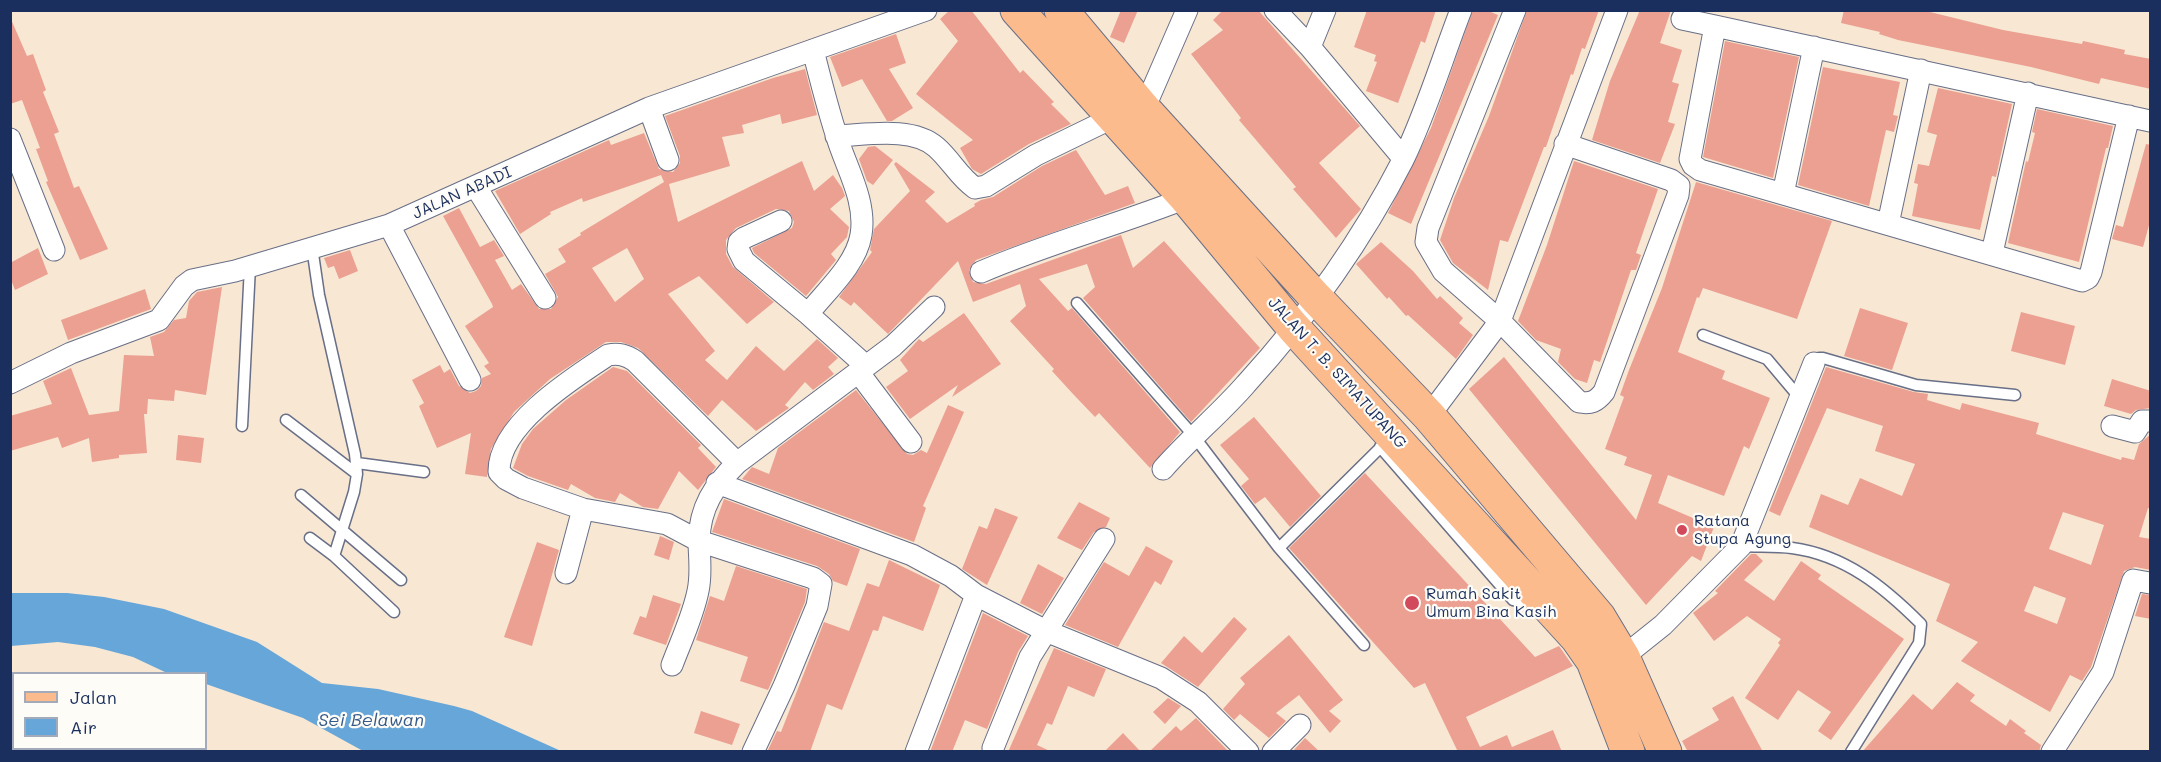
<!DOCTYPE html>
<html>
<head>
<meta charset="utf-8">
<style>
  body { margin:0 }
  #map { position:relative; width:2161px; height:762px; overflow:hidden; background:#f8e7d3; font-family:Mali,sans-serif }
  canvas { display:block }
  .frame { position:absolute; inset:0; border:12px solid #1b2f5e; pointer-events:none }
  .legend { position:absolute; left:12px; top:672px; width:195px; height:78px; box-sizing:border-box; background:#fdfcf7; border:2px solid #a3aaba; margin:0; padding:8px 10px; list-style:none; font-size:18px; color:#1b2f5e }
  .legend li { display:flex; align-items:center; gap:12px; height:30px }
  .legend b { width:30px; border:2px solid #a3aaba }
</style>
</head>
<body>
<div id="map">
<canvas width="2161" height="762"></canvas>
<div class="frame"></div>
<ul class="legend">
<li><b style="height:8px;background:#fbbb8c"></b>Jalan</li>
<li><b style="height:16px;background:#66a6d9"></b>Air</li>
</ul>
</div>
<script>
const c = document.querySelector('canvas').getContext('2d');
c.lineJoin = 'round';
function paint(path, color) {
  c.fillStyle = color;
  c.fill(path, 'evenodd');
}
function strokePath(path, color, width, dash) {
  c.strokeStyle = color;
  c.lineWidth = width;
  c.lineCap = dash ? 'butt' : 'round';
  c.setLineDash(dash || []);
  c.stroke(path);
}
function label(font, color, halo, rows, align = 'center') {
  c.font = font + ' Mali,sans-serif';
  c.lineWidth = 4.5;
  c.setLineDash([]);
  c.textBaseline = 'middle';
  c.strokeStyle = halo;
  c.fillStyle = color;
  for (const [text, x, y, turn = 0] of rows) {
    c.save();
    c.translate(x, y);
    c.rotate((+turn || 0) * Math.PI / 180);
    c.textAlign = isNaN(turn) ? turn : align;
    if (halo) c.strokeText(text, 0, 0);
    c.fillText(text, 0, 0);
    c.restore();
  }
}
const water = new Path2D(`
  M11,593H67L104,597L164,609L257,642L322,683L378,689L454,706L472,711L561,751H363L303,718L206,684V674L167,673L133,657L95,647L58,642L11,646Z`);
const building = new Path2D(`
  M950,10H971L1020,73L1023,70L1054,102L1051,104L1071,124L1029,144L981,174L972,169L960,148L973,140L916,94L958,41L940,19Z
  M1121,10H1138L1124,43L1110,37Z
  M1223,10H1258L1360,126L1319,163L1361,209L1336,238L1293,189L1296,187L1239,120L1241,118L1191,54L1223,30L1213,20Z
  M1367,10H1436L1425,43L1421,41L1398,103L1366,91L1377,62L1374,61L1376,55L1354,47Z
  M1473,10H1486L1498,15L1411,224L1388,213L1431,128Z
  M1527,10H1599L1585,49L1582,48L1573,75L1571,74L1546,147H1544L1508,242L1500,240L1488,290L1453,263L1440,240L1454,198L1489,116Z
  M1640,10H1671L1660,43L1682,50L1672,82L1679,84L1668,122L1675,124L1660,163L1592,140L1610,81Z
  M1844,10H1922L2003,30L2082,44L2083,41L2125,50L2124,54L2151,59V89L2101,78L2099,84L2031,67L1898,40L1879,34L1880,32L1841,23Z
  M10,17L27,56L33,54L46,90L43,92L59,132L54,134L74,188L79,186L108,249L80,260L46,182L48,181L36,149L40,148L22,100L10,104Z
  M896,34L906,63L889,69L913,108L892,121H887L862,79L842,87L830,57Z
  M1725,41L1799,57L1773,178L1703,157Z
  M1823,67L1900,82L1893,115L1898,116L1894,132L1886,130L1869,206L1798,185Z
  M805,69L817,115L782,124L780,114L742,125L744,133L722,137L730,166L669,184L678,222L802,161L814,191L833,175L842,188L845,196L830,209L849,227L847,237L831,254L836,260L806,296L754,253L752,248L792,228L794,222L789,211L776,209L736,228L726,240V254L733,267L774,302L747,324L699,276L668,294L715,351L705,360L727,380L756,346L784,371L817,339L838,358L828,367L834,374L813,390L805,382L785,405L789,408L756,431L722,400L708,416L638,348L621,342H606L550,379L514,412L491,449L487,477L465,474L471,433L437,448L419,406L424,403L412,380L440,365L444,373L450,369L459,386L470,393L476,391L481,386L482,378L491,374L484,366L489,363L465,326L493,307L492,304L443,216L459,208L480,247L494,240L504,256L495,260L512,290L521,284L539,309H551L558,297L545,274L566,262L558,249L581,235L580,233L664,182L661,175L583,202L582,198L550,212L551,214L520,234L495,191L609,140L611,145L644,133L659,169L673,172L680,163V156L665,116L773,78ZM627,248L644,279L615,302L592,268Z
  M1938,88L2012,104L1996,177L1992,176L1980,230L1912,216L1918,184L1914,183L1918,164L1929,166L1937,135L1927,132Z
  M2037,109L2113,126L2108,148H2106L2079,262L2008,243L2026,161L2028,162L2035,133L2032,132Z
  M2146,144L2151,145V218L2143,247L2112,239L2116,225L2123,227Z
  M875,146L893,160L873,185L867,181L859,159L868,147Z
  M1076,150L1105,195L1128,186L1135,203L976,260L969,270L973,282L986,284L1121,235L1133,268L1164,241L1260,348L1191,422L1083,298L1095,287L1087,264L1039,279L1068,311L1072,308L1180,432L1150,468L1099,413L1095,417L1073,394L1052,371L1054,369L1010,321L1026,306L1020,284L973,302L958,261L888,334L854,302L851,306L839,297L872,252L870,250L874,229L910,191L894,164L896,162L935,192L925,201L947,223L975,206L974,204L981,200L993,197L1042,166Z
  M1574,161L1658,189L1636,253L1641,255L1636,270H1631L1600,362L1594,360L1587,383L1575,379L1558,362L1561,349L1536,340L1518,321L1547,245Z
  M1696,182L1832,221L1797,319L1703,288L1699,298L1697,297L1678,352L1725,371L1722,379L1770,398L1749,449L1744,446L1724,496L1668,475L1658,503L1714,527L1701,561L1692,556L1646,605L1469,389L1504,357L1636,520L1652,475L1624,465L1627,457L1605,449L1624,397L1620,395L1629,370L1662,288Z
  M1381,242L1413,271L1437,299L1440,296L1463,318L1459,323L1473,335L1456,359L1408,315L1406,316L1389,297L1387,299L1356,264Z
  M38,248L48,274L15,290L10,277V263Z
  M350,250L358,271L339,279L334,266L328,268L324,258Z
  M222,287L206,395L175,390L174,401L148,399L147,414H144L147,453L119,455V458L92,462L89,438L62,448L58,437L10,451V416L52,404L43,381L71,368L89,415L119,411L124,355L154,356L150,337L164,332L174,320L186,318L189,301L197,292Z
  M145,289L151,309L68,340L61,320Z
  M1860,308L1908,323L1892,370L1844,356Z
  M2021,312L2075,326L2065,365L2011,351Z
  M964,313L1001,364L952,397L958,385L910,419L886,387L908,371L900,360L919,339L923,342Z
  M613,367L627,371L701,445L698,448L716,467L698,490L679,471L658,509L643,507L620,493L615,502L595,498L571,484L568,490L528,476L513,468L522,444L533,429L566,400Z
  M1826,367L1914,392L1928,394L1927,400L1960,410L1962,403L2039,423L2036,434L2121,460L2122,457L2134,460L2139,444L2151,434V509L2148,508L2139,537L2151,539V570L2135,567L2124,571L2091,667L2082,681L2070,675L2050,712L1961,661L1978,642L1936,621L1950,584L1809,527L1821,494L1848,505L1860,478L1902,496L1915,464L1875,451L1883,426L1827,408L1780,516L1769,511ZM2063,512L2104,525L2091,565L2049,549ZM2034,586L2066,598L2057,624L2024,611Z
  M2112,379L2151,391V408L2136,410L2131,414L2104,406Z
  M856,390L907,454L913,455L921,450L927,453L948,405L964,412L923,506L926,508L914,542L742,479L752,467L769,474L778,448Z
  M1254,417L1321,496L1290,527L1265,497L1255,504L1241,486L1249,479L1220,445Z
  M178,435L204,438L201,463L176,460Z
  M1365,473L1535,657L1559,646L1573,666L1466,717L1480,747L1507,735L1512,747L1553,730L1562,752H1458L1425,683L1414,688L1289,548Z
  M724,499L860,549L847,586L833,581L829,574L817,566L712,532Z
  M1079,502L1110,518L1106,527L1094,532L1082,550L1057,538Z
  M995,508L1018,517L987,585L962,569L979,526L987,529Z
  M660,536L674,542L669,560L654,555Z
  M537,542L559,550L532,646L504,637Z
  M1146,546L1173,561L1161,585L1155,581L1118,647L1065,625L1104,562L1129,576Z
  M1751,554H1756L1763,561L1744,580L1774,601L1801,561L1821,575L1818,579L1904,639L1831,740L1818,731L1831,712L1798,690L1778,720L1745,698L1780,645L1778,643L1781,639L1747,616L1714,641L1693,613L1718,593L1715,591Z
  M889,560L940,585L923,631L883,616L878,631L873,630L842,710L827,704L810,752H767L777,731L781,732L824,622L849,631L867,583L879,587Z
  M1038,564L1064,578L1042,614L1020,603Z
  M736,566L807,589L805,602L768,690L740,681L748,657L696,640L710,596L724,601Z
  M2142,594L2151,595V619L2135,616Z
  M653,595L681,604L666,645L633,634L640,616L646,618Z
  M983,613L1028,636L1018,652L987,729L965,720L952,752H930Z
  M1234,617L1247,629L1198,687L1161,663L1184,636L1202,653Z
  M1289,635L1343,700L1329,711L1341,721L1330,733L1299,695L1276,713L1286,721L1269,738L1240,714L1234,720L1223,709L1245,684L1240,678Z
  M1054,648L1106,669L1094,697L1068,686L1052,725L1047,723L1037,745L1052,752H1008Z
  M1957,682L1975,695L1970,701L2006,726L2010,719L2026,731L2024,733L2041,745L2039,752H1862L1913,694L1932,710Z
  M1733,696L1763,752H1688L1682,741L1719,720L1712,708Z
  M1168,698L1181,706L1165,724L1153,712Z
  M701,711L740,724L732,745L694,733Z
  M1196,718L1229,752H1149L1176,726L1181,731Z
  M1123,733L1141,752H1104Z
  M1305,738L1320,752H1292Z`);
const lane = new Path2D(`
  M1077,303L1193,435L1279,548L1364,645
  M1703,335L1767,359L1799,397
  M1814,363L1819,358H1823L1916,385L2015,395
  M286,420L357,474
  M242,426L250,266
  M1380,447L1513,600L1520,602L1532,595
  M357,463L424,472
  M301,495L401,580
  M310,538L334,556L354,492L357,474L355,454L319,295L312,247
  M1741,546C1758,547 1775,546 1792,548C1845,555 1884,587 1921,624L1919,643L1851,752
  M1279,548L1384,444
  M334,556L394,612`);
const street = new Path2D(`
  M1275,10L1310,47L1403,158
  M1515,10L1428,228L1426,242L1443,271L1500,321L1579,402C1591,404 1596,402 1604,392L1678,195L1679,186L1671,180L1565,144
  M1682,19L1715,26
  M1310,47L1325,10
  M1814,47L1783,194L2082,281L2088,278L2091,272L2129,116
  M649,108L668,160
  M1144,109L1187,10
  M836,136C866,135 912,126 936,147C951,160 959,177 975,188L986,186L1036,155L1112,118
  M10,139L54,250
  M476,187L545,298
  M1783,194L1700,170L1693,165L1690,159L1715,26L2150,121
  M781,221L744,238L739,242L738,249L744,261L808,314L866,366
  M1888,224L1921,70
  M389,225L470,380
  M1992,253L2028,93
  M981,272C1048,243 1118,225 1186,198
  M808,314C826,291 856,265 861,235C867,200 845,166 836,134C827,106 820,78 813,50
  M859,373L911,442
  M10,383L71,353L159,320L184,286L192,280L235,271L389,225L649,108L926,10
  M1429,416L1500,321L1617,10
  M2112,426L2135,432L2142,421H2150
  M737,463L635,361C626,355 619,353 608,355C573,378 498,425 499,472L506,479L523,488L583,509L667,524L699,541L813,578L821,584L817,606L784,686L753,752
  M1163,469C1189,439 1220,414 1246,384C1307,317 1362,240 1403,160C1426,113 1442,59 1461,10
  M717,483L912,555L951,576L976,595L1046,631L1161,678L1198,702L1248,752
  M566,573L583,509
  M1623,657L1663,625L1741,546L1814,363
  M672,665C681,641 693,616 698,591C702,573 699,557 699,540C700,507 714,486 737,463L893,346L934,307
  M993,748L1030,657L1104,539
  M916,752L976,595
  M1273,752L1300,725
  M2052,752L2103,672L2133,580L2150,583`);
const primary = new Path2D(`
  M1017,10L1186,198L1293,327L1577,638L1593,661L1628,752
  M1061,10L1144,109L1316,298L1429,416L1599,617L1623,657L1665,752`);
const markers = [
  [1682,530,6,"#d1495b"],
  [1412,603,8,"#d1495b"]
];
const streetNames = [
  ["JALAN ABADI",462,193,-24],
  ["JALAN T. B. SIMATUPANG",1337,373,48]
];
const poiNames = [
  ["Ratana",1694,521],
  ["Stupa Agung",1694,539],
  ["Rumah Sakit",1426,594],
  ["Umum Bina Kasih",1426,612]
];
const waterNames = [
  ["Sei Belawan",371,720]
];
paint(water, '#66a6d9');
paint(building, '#eba092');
strokePath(lane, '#686f87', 13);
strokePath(street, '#686f87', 23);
strokePath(primary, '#686f87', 35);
strokePath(lane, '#fff', 10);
strokePath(street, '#fff', 21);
strokePath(primary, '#fbbb8c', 33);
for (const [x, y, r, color] of markers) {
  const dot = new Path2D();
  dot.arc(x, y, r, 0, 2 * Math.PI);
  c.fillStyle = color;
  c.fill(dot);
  strokePath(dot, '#fdfcf7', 2);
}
label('16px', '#1b2f5e', '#fdfcf7', streetNames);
label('16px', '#1b2f5e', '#fdfcf7', poiNames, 'left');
label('italic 18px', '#355989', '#fdfcf7', waterNames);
</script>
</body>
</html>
